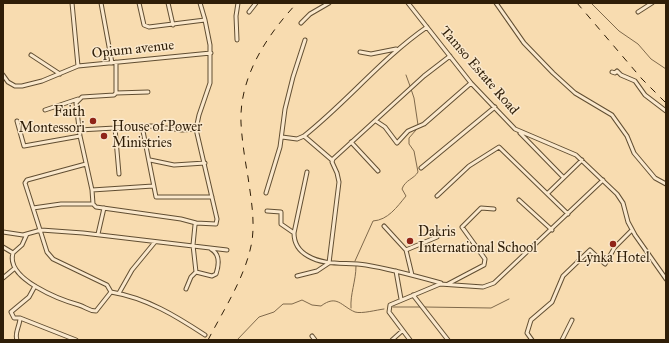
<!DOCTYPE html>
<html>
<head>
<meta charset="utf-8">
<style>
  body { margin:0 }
  #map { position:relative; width:669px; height:343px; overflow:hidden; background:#f8dcb0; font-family:"IM FELL Great Primer",serif }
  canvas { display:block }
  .frame { position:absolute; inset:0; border:4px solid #2f1e08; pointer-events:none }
</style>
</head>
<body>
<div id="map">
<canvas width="669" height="343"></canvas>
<div class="frame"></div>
</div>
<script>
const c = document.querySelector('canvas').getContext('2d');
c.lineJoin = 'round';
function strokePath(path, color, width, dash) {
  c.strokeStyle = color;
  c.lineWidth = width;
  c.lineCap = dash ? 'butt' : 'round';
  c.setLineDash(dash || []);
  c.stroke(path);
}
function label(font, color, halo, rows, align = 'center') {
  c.font = font + ' "IM FELL Great Primer",serif';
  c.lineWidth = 3;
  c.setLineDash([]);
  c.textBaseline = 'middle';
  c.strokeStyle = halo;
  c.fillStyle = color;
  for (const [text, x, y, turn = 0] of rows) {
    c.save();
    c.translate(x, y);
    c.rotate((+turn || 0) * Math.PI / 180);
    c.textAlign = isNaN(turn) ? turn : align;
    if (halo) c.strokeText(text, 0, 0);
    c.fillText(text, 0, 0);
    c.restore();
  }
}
const stream = new Path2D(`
  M591,3L619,31L638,44L651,59L666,69
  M406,75L410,86
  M411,89L414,98L418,125
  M355,261L373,221C388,220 397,207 406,196L402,189C405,180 414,179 418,172L414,151L409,144V138L416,130
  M393,307H421
  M424,307L491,308L509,299
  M351,308C350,294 356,281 356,266
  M237,340L259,317L274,312L283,304H292L302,300L312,305L321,306C337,294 341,306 355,312C362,314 376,310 384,309`);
const minor = new Path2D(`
  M72,3L78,66
  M101,3L112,63
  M139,3L144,25L149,27L205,20
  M168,3L173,25
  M408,3L471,83L515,129L576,155L617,194L623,203L628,222L635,235L666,279
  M496,3L524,43L553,73L575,93L612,115L627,136L634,153L655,178L666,184
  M249,12L256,3
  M638,12L652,3
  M301,23L310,14L329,3
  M237,40L236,16L238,3
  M360,52L371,54L396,49
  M31,55L60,74
  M612,72L615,73L617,71L621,75L635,81L645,95L666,111
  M3,75L8,82L15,86H22L42,81L78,66L211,53
  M116,93L148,92
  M45,110L78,99
  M17,121L24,146L80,136
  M376,121L385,127L397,143L408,131L424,124L471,83
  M142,126L156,197H212
  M115,128L119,174
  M79,130L151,126L182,130L196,129
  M520,133L563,177
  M304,136L332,160
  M282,137L297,139L304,136C347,102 382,58 427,27
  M351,142L378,171
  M150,160L174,165L205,163
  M421,168L495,107
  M307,172L294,233C294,243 299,251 308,256C325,266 346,262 366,265C391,269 416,276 441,283
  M92,190L153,186
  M266,193L280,147L285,109L293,77L305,40
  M548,193L582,160
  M437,196L469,166L499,147L568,214
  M519,200L552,230
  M93,204L92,190L80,136L76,103L82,97L114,95L116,93V62
  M33,208L25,183L27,180L86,164
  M267,211L281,212V224L294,233
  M384,226L406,250L412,275
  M3,232L23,235L41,230L83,233L227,250
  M98,234L104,208
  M3,247L13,253C5,279 61,300 79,305C86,307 88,311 96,311L111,292
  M406,250L437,237
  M13,253L22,245L27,234
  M396,271L401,299
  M196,272L193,245L195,225L196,223L216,224L217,219L196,129L199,115L210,83V45L205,20L200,3
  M297,276L317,271L329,263L339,182L337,173L332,162L333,159L424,76L450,56
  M3,278L15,268
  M448,284L484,265L485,259L462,227L481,208L494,209
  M186,289L191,277L196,272L212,276L216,274C219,265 220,254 211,249
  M111,292L107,285L53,259L47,252L33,208L61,204H93L96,207L181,219L196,223
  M111,292C147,298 176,316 205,335
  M119,293L132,270L155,242
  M413,295L448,340
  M20,318L76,340
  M312,336L315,340
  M17,340C14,333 20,326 20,318H14L11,312L29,297L35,286
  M392,340L402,331
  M410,340L389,312L390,305L440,284L483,287L494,283L603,180
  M532,340L527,333L531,320L552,302L563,276L590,250L605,264L615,247L632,230
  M562,340L572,320`);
const rail = new Path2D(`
  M577,3L642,79L666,103
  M208,340C224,309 246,276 252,241C255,220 251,198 248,177C245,160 242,141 241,123C239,77 267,35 297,3`);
const markers = [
  [93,121,4,"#8f2418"],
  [104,136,4,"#8f2418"],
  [410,241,4,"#8f2418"],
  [613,244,4,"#8f2418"]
];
const streetNames = [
  ["Opium avenue",133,50,-6],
  ["Tamso Estate Road",479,71,49]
];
const poiNames = [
  ["Faith",85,113,"right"],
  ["Montessori",85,129,"right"],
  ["House of Power",112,128],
  ["Ministries",112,144],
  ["Dakris",418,233],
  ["International School",418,249],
  ["Lynka Hotel",613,259,"center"]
];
strokePath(stream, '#7f694b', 1);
strokePath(minor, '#614e32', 5);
strokePath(minor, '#fae8cc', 3);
strokePath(rail, '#2f1e08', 1, [7, 7]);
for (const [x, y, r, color] of markers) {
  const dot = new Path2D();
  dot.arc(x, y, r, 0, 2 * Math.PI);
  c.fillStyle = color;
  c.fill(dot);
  strokePath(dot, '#fae8cc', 1.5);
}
label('14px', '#2f1e08', '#fae8cc', streetNames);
label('14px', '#2f1e08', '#fae8cc', poiNames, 'left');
</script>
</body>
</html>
